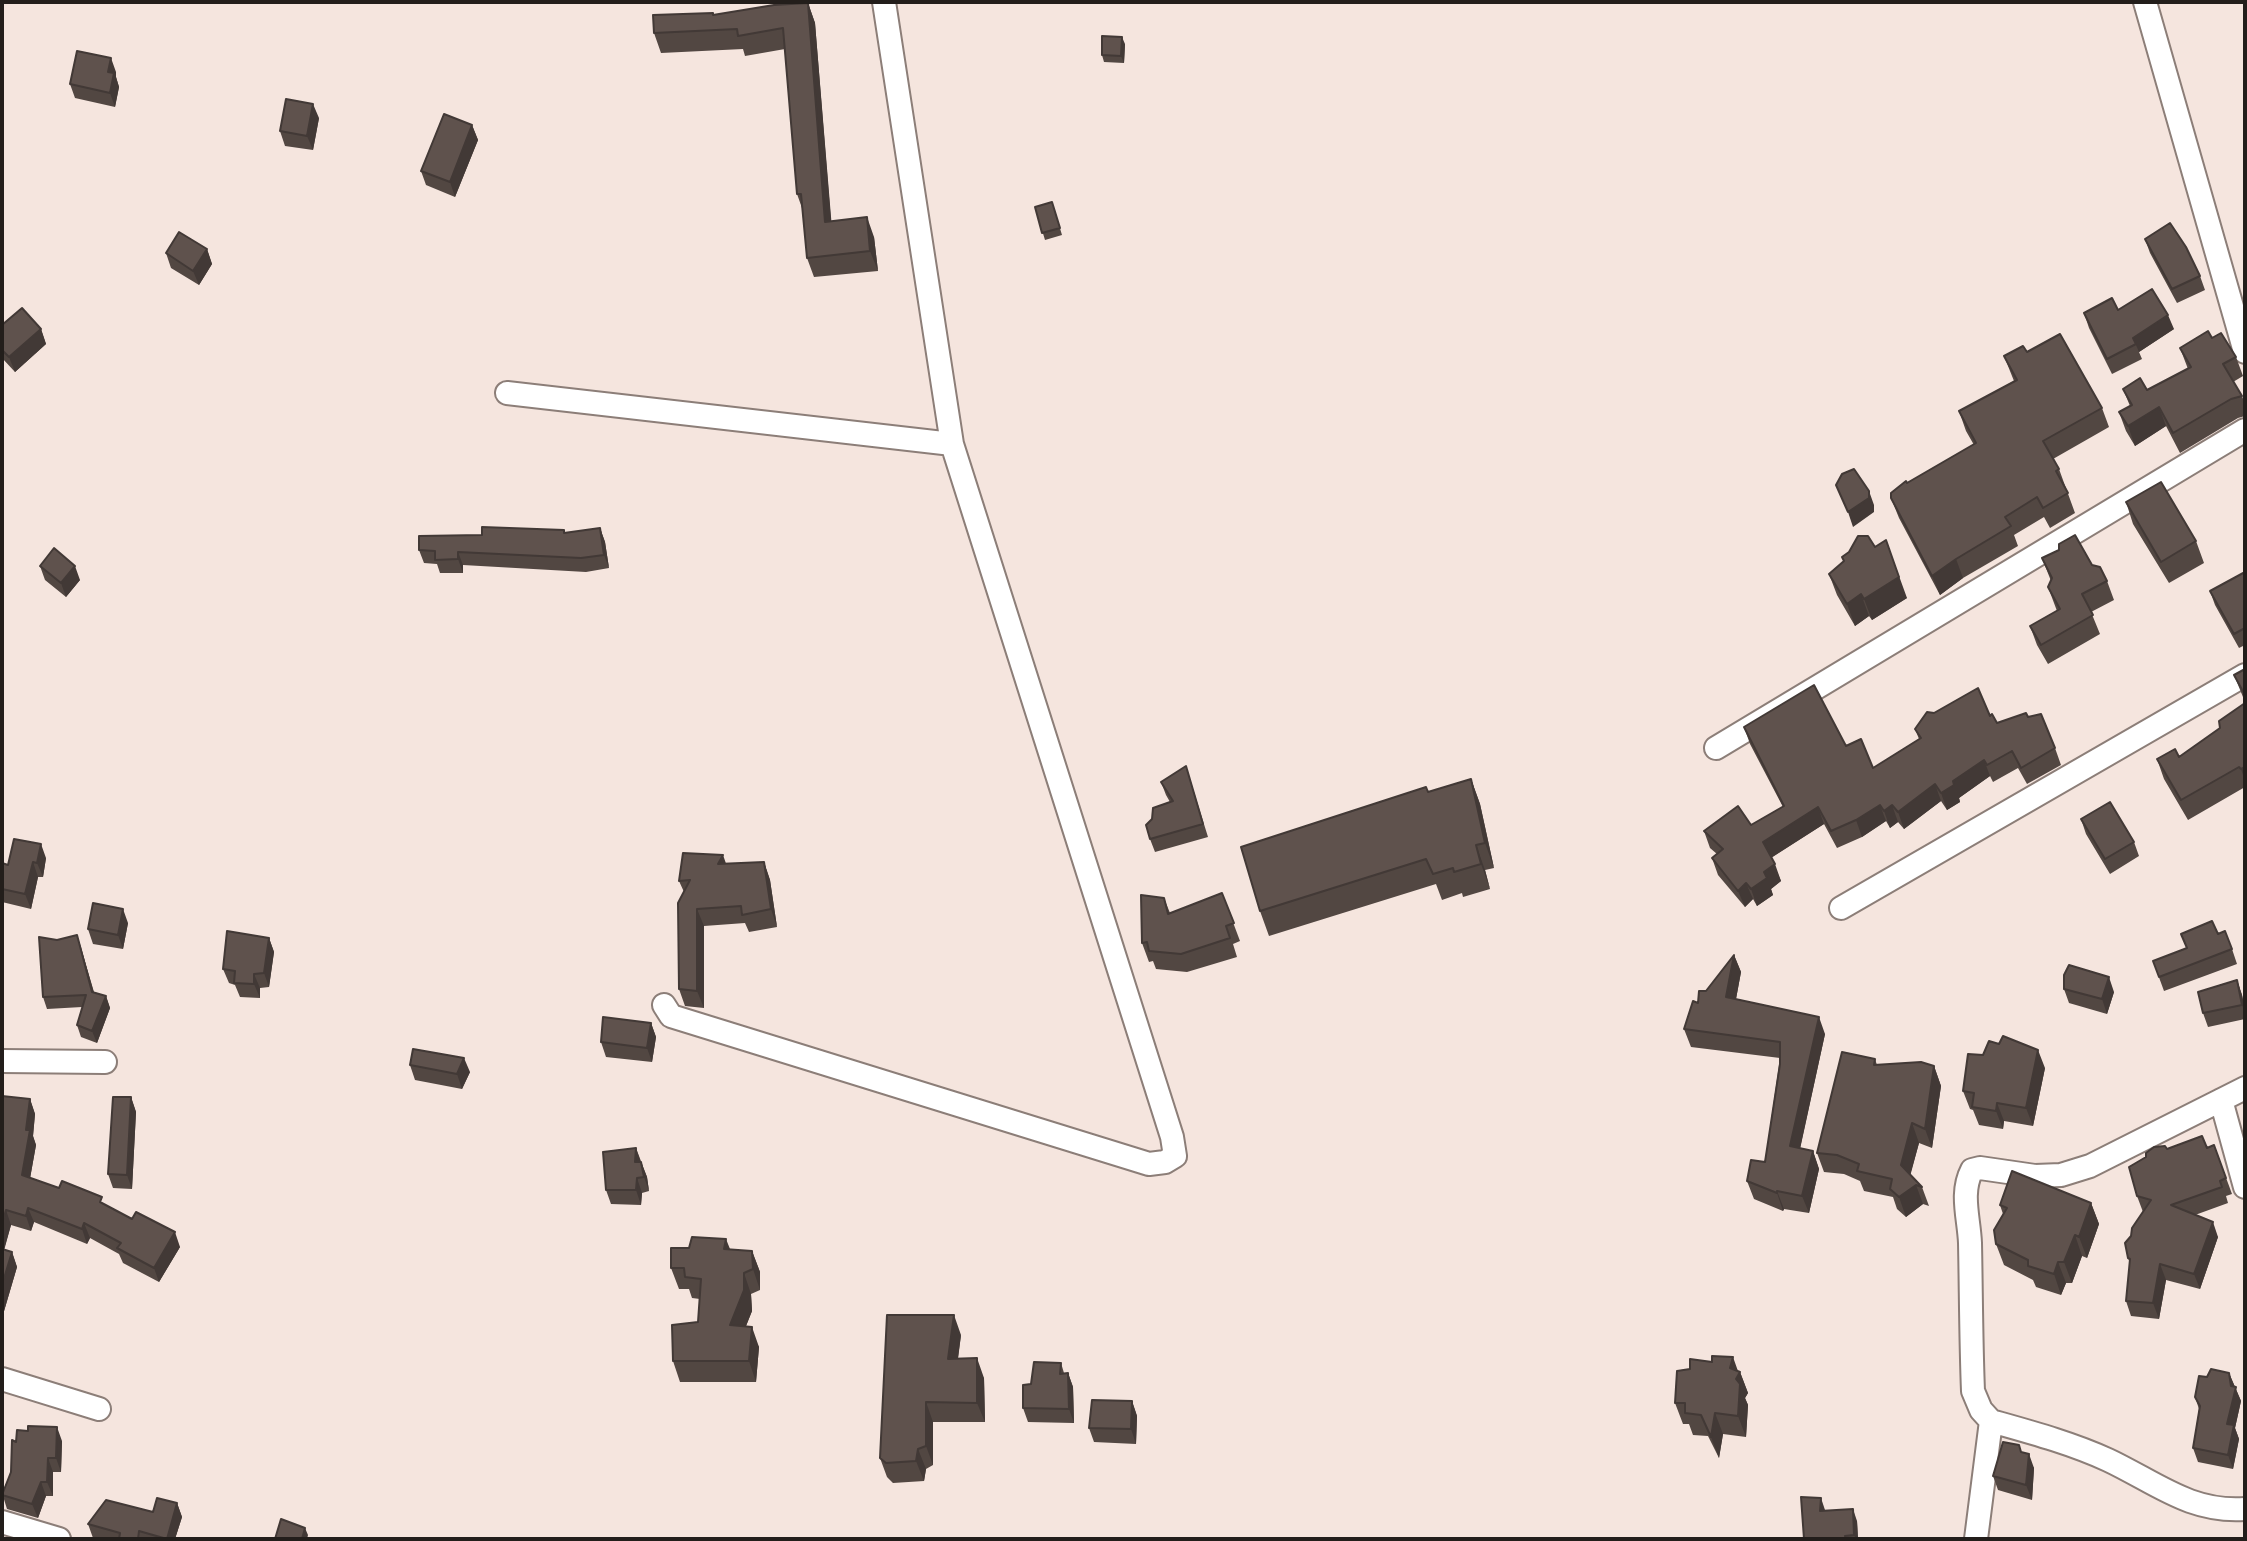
<!DOCTYPE html>
<html>
<head>
<meta charset="utf-8">
<style>
  body { margin:0 }
  #map { position:relative; width:2247px; height:1541px; overflow:hidden; background:#f5e5de; font-family:"Exo 2",sans-serif }
  canvas { display:block }
  .frame { position:absolute; inset:0; border:4px solid #231e1b; pointer-events:none }
</style>
</head>
<body>
<div id="map">
<canvas width="2247" height="1541"></canvas>
<div class="frame"></div>
</div>
<script>
const c = document.querySelector('canvas').getContext('2d');
c.lineJoin = 'round';
function strokePath(path, color, width, dash) {
  c.strokeStyle = color;
  c.lineWidth = width;
  c.lineCap = dash ? 'butt' : 'round';
  c.setLineDash(dash || []);
  c.stroke(path);
}
function paint(path, color) {
  c.fillStyle = color;
  c.fill(path, 'evenodd');
}
const street = new Path2D(`
  M2145,2L2245,352
  M507,393L952,444
  M1716,748L2245,430
  M1841,908L2245,675
  M664,1005L671,1016L1149,1164L1165,1162L1175,1156L1172,1137L952,444L884,2
  M2,1061L105,1062
  M2245,1088L2090,1166L2061,1175L2035,1176L1980,1168L1972,1170C1960,1193 1969,1218 1970,1243C1971,1292 1971,1342 1973,1391L1981,1410L1991,1421C2030,1432 2071,1443 2108,1460C2155,1482 2190,1513 2245,1509
  M2221,1100L2245,1187
  M2,1379L99,1409
  M2,1522L59,1539
  M1976,1539L1991,1421`);
const wall = new Path2D(`
  M808,3L815,23L831,221L874,237L878,271L814,277L807,258L802,208L797,194L785,49L745,56L743,49L661,53L654,33L713,13L714,15Z
  M1125,44L1124,63L1104,62L1102,55Z
  M116,72V77L119,87L115,107L75,98L70,84Z
  M319,118L313,150L285,146L280,131Z
  M472,125L478,140L455,197L426,185L421,171Z
  M1052,202L1062,235L1045,240L1035,207Z
  M2145,239L2200,276L2205,290L2177,303L2150,253Z
  M207,249L212,264L199,285L171,268L166,253Z
  M2118,310L2174,329L2139,352L2142,359L2112,374L2089,328L2084,313Z
  M2,325L41,329L46,344L15,372L2,358Z
  M2212,338L2236,357L2243,376L2233,382L2242,396L2245,404V416L2238,418L2180,453L2166,426L2135,446L2126,431L2119,412L2130,406L2123,389L2147,390L2188,369L2180,348Z
  M2027,352L2102,408L2109,427L2053,459L2059,469L2075,513L2050,528L2044,517L2014,535L2018,546L1963,578L1940,595L1899,518L1891,498L1907,483L1974,445L1966,431L1959,411L2014,381L2004,356Z
  M2126,502L2196,541L2204,563L2169,583L2133,524Z
  M600,528L605,542L609,568L586,572L463,565V573H440L437,564L424,563L419,550L482,535L564,530L565,533Z
  M2042,558L2092,565L2107,581L2114,600L2091,612L2100,634L2048,664L2037,645L2030,626L2057,611L2048,587L2051,581Z
  M1844,561L1907,598L1872,620L1869,616L1855,626L1837,595L1829,574Z
  M40,566L80,580L66,597L45,580Z
  M2245,572V645L2239,648L2215,605L2210,591Z
  M2245,669V702L2234,675Z
  M2245,703V787L2188,820L2164,779L2157,759L2179,757L2220,728Z
  M1934,713L1990,716L1997,723L2028,717L2055,748L2061,765L2027,784L2018,768L1993,782L1990,776L1959,798L1960,802L1947,810L1941,801L1904,829L1898,822L1890,828L1886,821L1862,837L1837,848L1824,824L1771,858L1781,881L1771,889L1773,895L1757,906L1753,899L1745,907L1718,875L1712,858L1717,854L1710,848L1704,831L1751,825L1783,807L1750,744L1744,727L1846,746L1873,768L1919,739L1915,729Z
  M1186,766L1208,837L1155,852L1150,839L1170,802L1166,795L1161,782Z
  M1471,779L1480,804L1494,868L1485,870L1490,889L1463,897L1462,893L1442,900L1436,884L1269,936L1260,911L1428,792Z
  M2081,819L2134,842L2139,856L2110,874L2086,834Z
  M46,858L43,877H38L31,909L2,902V863L8,865Z
  M764,862L770,880L777,927L749,932L745,923L704,926V1008L685,1006L679,989L684,892L679,881L726,864Z
  M1222,893L1240,941L1233,944L1237,957L1187,972L1156,969L1153,961L1149,962L1142,943L1164,898L1170,913Z
  M128,923L123,949L93,944L88,929Z
  M77,935L94,992L106,996L110,1008L97,1043L81,1037L77,1025L82,1007L47,1009L43,997L57,940Z
  M269,938L274,952L269,987L260,988V998L240,997L235,985L229,983L223,969Z
  M2187,949H2232L2237,964L2164,991L2153,961Z
  M1734,955L1741,972L1736,999L1825,1034L1800,1148L1813,1151L1819,1169L1809,1213L1784,1209L1783,1211L1754,1199L1747,1181L1765,1162L1780,1058L1691,1047L1684,1029L1706,991Z
  M2237,980L2242,995L2245,1008V1019L2208,1027L2203,1013Z
  M2064,989L2114,992L2107,1014L2069,1003Z
  M651,1023L656,1037L652,1062L606,1057L601,1042Z
  M1875,1059L1877,1065L1934,1066L1941,1086L1932,1148L1919,1143L1910,1175L1922,1187L1929,1206L1923,1204L1906,1217L1897,1209L1893,1197L1864,1191L1860,1181L1844,1174L1824,1172L1817,1153Z
  M410,1065L470,1072L462,1089L415,1080Z
  M2045,1068L2033,1126L2004,1121L2003,1129L1979,1125L1973,1110L1970,1109L1963,1091Z
  M2,1096L30,1099L35,1114L33,1136L36,1145L30,1178L104,1204L180,1247L159,1282L123,1263L119,1254L90,1238L87,1244L34,1222L31,1231L11,1225L4,1249L12,1252L17,1267L2,1318Z
  M131,1097L136,1112L132,1189L113,1188L108,1174Z
  M2214,1145L2232,1194L2226,1196L2228,1203L2195,1215L2218,1237L2200,1289L2166,1280L2159,1319L2131,1316L2126,1301L2130,1263L2128,1258L2131,1236L2143,1212L2137,1196L2167,1149L2207,1148Z
  M636,1148L647,1177L649,1191L642,1193L641,1205L611,1204L606,1190Z
  M2091,1203L2099,1224L2087,1258L2082,1256L2072,1283H2066L2061,1295L2036,1287L2033,1280L2004,1265L1996,1244L2003,1214L2000,1205Z
  M730,1250L752,1251L760,1272V1290L751,1294L752,1311L746,1326L759,1347L756,1382H680L673,1361L698,1322L700,1299L692,1298L689,1289H679L671,1268Z
  M961,1335L958,1359L984,1378L985,1422H933V1465L926,1469L924,1481L893,1483L887,1477L880,1458Z
  M1061,1363L1064,1373H1068L1073,1387L1074,1423L1028,1422L1023,1408L1031,1384Z
  M1738,1371L1740,1372L1748,1393L1745,1398L1748,1405L1746,1437L1723,1434L1719,1458L1708,1436L1693,1435L1689,1424H1683L1675,1403Z
  M2229,1373L2241,1401L2235,1428L2239,1439L2233,1469L2198,1462L2193,1448L2199,1409L2195,1397L2207,1377Z
  M1132,1401L1137,1416L1136,1444L1094,1442L1089,1428Z
  M62,1441L61,1472H53V1496H46L38,1518L7,1509L2,1493L11,1472L16,1442Z
  M2022,1452L2034,1468L2032,1500L1998,1490L1993,1476Z
  M177,1503L182,1517L175,1539H96L93,1538L88,1524L153,1512Z
  M1825,1511L1857,1521L1858,1539H1804Z`);
const shadedWall = new Path2D(`
  M808,3L815,23L833,241L825,222Z
  M1122,37L1125,44L1124,63L1121,56Z
  M111,58L116,72V77L119,87L115,107L110,93L108,72Z
  M313,104L319,118L313,150L307,136Z
  M472,125L478,140L455,197L450,182Z
  M867,217L874,237L878,271L870,251Z
  M207,249L212,264L199,285L193,271Z
  M2168,315L2174,329L2139,352L2133,338Z
  M41,329L46,344L15,372L9,357Z
  M2159,407L2166,426L2135,446L2128,426Z
  M1869,491L1874,505V512L1853,527L1848,512Z
  M600,528L605,542L609,568L604,555Z
  M1886,540L1907,598L1872,620L1864,599Z
  M458,552L463,565V573L458,559Z
  M1956,559L1963,578L1940,595L1932,576Z
  M75,566L80,580L66,597L61,583Z
  M1861,594L1869,616L1855,626L1847,604Z
  M1984,760L1990,776L1959,798L1960,802L1947,810L1941,793L1953,781Z
  M2245,767V781L2241,769Z
  M1471,779L1480,804L1494,868L1485,843Z
  M1935,784L1941,801L1904,829L1898,812Z
  M1880,805L1886,821L1862,837L1856,820Z
  M1892,805L1898,822L1890,828L1884,811Z
  M1818,807L1824,824L1769,859L1763,842Z
  M41,844L46,858L43,877L37,863Z
  M1476,845L1485,870L1490,889L1481,864Z
  M723,855L729,872L718,864Z
  M33,862L38,877L31,909L25,894Z
  M764,862L770,880L777,927L771,909Z
  M1775,864L1781,881L1771,889L1773,895L1757,906L1751,889L1764,872Z
  M1746,883L1753,899L1745,907L1738,891Z
  M123,909L128,923L123,949L118,935Z
  M697,909L704,926V1008L697,991Z
  M77,935L81,947L97,1004L92,992Z
  M269,938L274,952L269,987L264,973Z
  M1734,955L1741,972L1733,1015L1726,997Z
  M254,974L260,988V998L254,984Z
  M2109,977L2114,992L2107,1014L2102,999Z
  M2237,980L2242,995L2245,1013L2242,1005Z
  M106,996L110,1008L97,1043L92,1031Z
  M1819,1017L1825,1034L1797,1163L1790,1146Z
  M651,1023L656,1037L652,1062L647,1048Z
  M2038,1050L2045,1068L2033,1126L2026,1108Z
  M464,1058L470,1072L462,1089L457,1074Z
  M1934,1066L1941,1086L1932,1148L1925,1129Z
  M131,1097L136,1112L132,1189L127,1175Z
  M30,1099L35,1114L33,1136L36,1145L28,1190L22,1175Z
  M1997,1103L2004,1121L2003,1129L1996,1111Z
  M1912,1123L1919,1143L1908,1184L1901,1165Z
  M636,1148L641,1163L635,1162Z
  M1813,1151L1819,1169L1809,1213L1802,1196Z
  M641,1162L647,1177L649,1191L644,1177Z
  M637,1178L642,1193L641,1205L636,1190Z
  M1916,1185L1923,1204L1906,1217L1899,1197Z
  M1777,1191L1784,1209L1783,1211L1777,1193Z
  M2091,1203L2099,1224L2087,1258L2079,1237Z
  M28,1208L34,1222L31,1231L26,1216Z
  M6,1210L11,1225L2,1258V1224Z
  M2213,1222L2218,1237L2200,1289L2194,1274Z
  M84,1223L90,1238L87,1244L82,1229Z
  M175,1232L180,1247L159,1282L154,1268Z
  M2075,1235L2082,1256L2072,1283L2064,1262Z
  M726,1239L734,1259L724,1249Z
  M752,1251L760,1272V1290L753,1269Z
  M12,1252L17,1267L2,1318V1285Z
  M2058,1262L2066,1283L2061,1295L2054,1274Z
  M2160,1264L2166,1280L2159,1319L2153,1303Z
  M744,1273L751,1294L752,1311L738,1346L730,1325Z
  M954,1315L961,1335L955,1379L948,1359Z
  M752,1327L759,1347L756,1382L749,1361Z
  M1733,1357L1739,1374L1740,1372L1748,1393L1745,1398L1748,1405L1746,1437L1738,1416L1730,1368Z
  M977,1358L984,1378L985,1422L977,1403Z
  M1068,1373L1073,1387L1074,1423L1069,1409Z
  M2229,1373L2241,1401L2235,1428L2239,1439L2233,1469L2228,1455L2227,1424L2231,1386Z
  M1132,1401L1137,1416L1136,1444L1131,1429Z
  M926,1402L933,1422V1465L926,1446Z
  M1715,1413L1723,1434L1719,1458L1711,1437Z
  M57,1427L62,1441L61,1472L56,1458Z
  M918,1449L926,1469L924,1481L916,1461Z
  M2029,1454L2034,1468L2032,1500L2026,1485Z
  M48,1458L53,1472V1496L47,1482Z
  M41,1482L46,1496L38,1518L32,1504Z
  M1821,1498L1825,1510L1824,1524L1820,1511Z
  M177,1503L182,1517L175,1539H167Z
  M1853,1509L1857,1521L1858,1539H1856L1854,1535Z
  M305,1528L308,1535L307,1539H302Z`);
const building = new Path2D(`
  M808,3L825,222L867,217L870,251L807,258L801,194H797L783,28L738,36L737,29L654,33L653,15L713,13V15L774,5Z
  M1102,36L1122,37L1121,56L1102,55Z
  M77,51L111,58L108,72L114,73L110,93L70,84Z
  M286,99L313,104L307,136L280,131Z
  M444,114L472,125L450,182L421,171Z
  M1052,202L1060,228L1042,233L1035,207Z
  M2170,223L2186,247L2200,276L2172,289L2145,239Z
  M179,232L207,249L193,271L166,253Z
  M2152,289L2168,315L2133,338L2136,344L2107,359L2084,313L2112,298L2118,310Z
  M22,308L41,329L9,357L2,350V325Z
  M2208,331L2212,338L2221,333L2236,357L2223,364L2242,396L2231,399L2173,433L2159,407L2128,426L2119,412L2132,405L2123,389L2140,378L2147,390L2191,367L2180,348Z
  M2060,334L2102,408L2043,441L2059,469L2056,471L2068,493L2043,508L2037,497L2005,517L2011,526L1956,559L1932,576L1891,498V493L1906,481L1907,483L1976,443L1959,411L2017,380L2004,356L2023,346L2027,352Z
  M1854,469L1869,491V498L1848,512L1836,485L1842,474Z
  M2161,482L2196,541L2161,562L2126,502Z
  M482,527L564,530V533L600,528L604,555L581,558L458,552V559L435,560V551L419,550V536L482,535Z
  M2075,535L2092,565L2100,567L2107,581L2082,594L2093,615L2041,645L2030,626L2060,609L2048,587L2052,578L2042,558L2059,550V544Z
  M1858,536H1868L1875,547L1886,540L1899,577L1864,599L1861,594L1847,604L1829,574L1844,561L1842,557L1849,552Z
  M54,548L75,566L61,583L40,566Z
  M2245,572V628L2234,634L2210,591Z
  M2245,669V695L2234,675Z
  M1814,685L1846,746L1861,739L1873,768L1921,738L1915,729L1927,712L1934,713L1978,688L1990,716L1992,714L1997,723L2026,713L2028,717L2041,714L2055,748L2021,768L2012,751L1987,765L1984,760L1953,781L1954,785L1941,793L1935,784L1898,812L1892,805L1884,811L1880,805L1856,820L1831,831L1818,807L1763,842L1775,864L1764,872L1767,878L1751,889L1746,883L1738,891L1712,858L1723,849L1704,831L1738,806L1751,825L1784,806L1744,727Z
  M2245,703V767L2241,769L2239,767L2181,800L2157,759L2175,749L2179,757L2220,728L2219,721Z
  M1186,766L1203,824L1150,839L1146,825L1152,819L1153,808L1173,801L1161,782Z
  M1471,779L1485,843L1476,845L1481,864L1454,872L1453,868L1433,874L1426,859L1260,911L1241,847L1426,787L1428,792Z
  M2110,802L2134,842L2105,859L2081,819Z
  M14,839L41,844L37,863L33,862L25,894L2,889V863L8,865Z
  M683,853L723,855L718,864L764,862L771,909L742,915L741,906L697,909V991L679,989L678,903L690,880L679,881Z
  M1222,893L1234,923L1226,926L1230,938L1181,954L1149,951L1147,942L1142,943L1141,895L1164,898L1168,914Z
  M93,903L123,909L118,935L88,929Z
  M2212,921L2218,934L2225,931L2232,949L2159,977L2153,961L2187,948L2181,934Z
  M227,931L269,938L264,973L254,974V984L234,983L235,971L223,969Z
  M77,935L92,992L106,996L92,1031L77,1025L86,995L43,997L39,937L57,940Z
  M1734,955L1726,997L1819,1017L1790,1146L1813,1151L1802,1196L1777,1191V1193L1747,1181L1751,1160L1765,1162L1780,1064V1042L1684,1029L1693,1001L1698,1003L1699,991H1706Z
  M2069,965L2109,977L2102,999L2064,989V975Z
  M2237,980L2242,1005L2203,1013L2198,992Z
  M603,1017L651,1023L647,1048L601,1042Z
  M2003,1036L2038,1050L2026,1108L1997,1103L1996,1111L1972,1107L1974,1093L1963,1091L1968,1054L1983,1055L1989,1041L1999,1044Z
  M413,1049L464,1058L457,1074L410,1065Z
  M1842,1052L1875,1059L1874,1065L1921,1062L1934,1066L1925,1129L1912,1123L1901,1165L1922,1187L1916,1185L1899,1197L1890,1189L1892,1179L1857,1171L1859,1164L1837,1155L1817,1153Z
  M2,1096L30,1099L26,1130H30L22,1175L59,1188L62,1181L102,1197L100,1202L132,1219L136,1212L175,1232L154,1268L117,1248L121,1243L84,1223L82,1229L28,1208L26,1216L6,1210L2,1224Z
  M113,1097H131L127,1175L108,1174Z
  M2202,1136L2207,1148L2214,1145L2226,1178L2220,1181L2222,1187L2171,1205L2213,1222L2194,1274L2160,1264L2153,1303L2126,1301L2130,1259L2128,1258L2125,1243L2131,1236L2132,1228L2151,1200L2137,1196L2129,1167L2146,1157V1153L2154,1147L2165,1146L2167,1149Z
  M636,1148L635,1162H641L644,1177L637,1178L636,1190H606L603,1152Z
  M2012,1171L2091,1203L2079,1237L2075,1235L2064,1262H2058L2054,1274L2028,1266V1260L1996,1244L1994,1230L2007,1208L2000,1205Z
  M692,1237L726,1239L724,1249L752,1251L753,1269L744,1273V1290L730,1325L752,1327L749,1361H673L672,1325L698,1322L701,1279L685,1277L684,1268H671V1248H689Z
  M2,1249L12,1252L2,1285Z
  M887,1315H954L948,1359L977,1358V1403L926,1402V1446L918,1449L916,1461L886,1463L880,1458Z
  M1712,1356L1733,1357L1730,1368L1740,1372L1736,1379L1740,1384L1738,1416L1715,1413L1711,1437L1701,1415L1685,1413V1403H1675L1677,1371L1690,1369V1359L1712,1362Z
  M1034,1362L1061,1363L1060,1374L1068,1373L1069,1409L1023,1408V1385L1031,1384Z
  M2211,1369L2229,1373L2231,1386L2236,1387L2227,1424L2234,1425L2228,1455L2193,1448L2200,1406L2195,1397L2199,1376L2207,1377Z
  M1092,1400L1132,1401L1131,1429L1089,1428Z
  M28,1426L57,1427L56,1458H48L47,1482H41L32,1504L2,1495L11,1472L12,1440L16,1442L17,1430L28,1431Z
  M2003,1442L2019,1445L2021,1452L2029,1454L2026,1485L1993,1476Z
  M1801,1497L1821,1498L1820,1511L1853,1509L1854,1535L1845,1536L1846,1539H1804Z
  M157,1498L177,1503L167,1539L139,1531L138,1539H119L120,1533L88,1524L106,1500L153,1512Z
  M281,1519L305,1528L302,1539H275Z`);
strokePath(street, '#8c7e78', 26);
strokePath(street, '#fff', 22);
paint(wall, '#524742');
paint(shadedWall, '#423936');
paint(building, '#5f524d');
strokePath(building, '#423936', 2);
</script>
</body>
</html>
